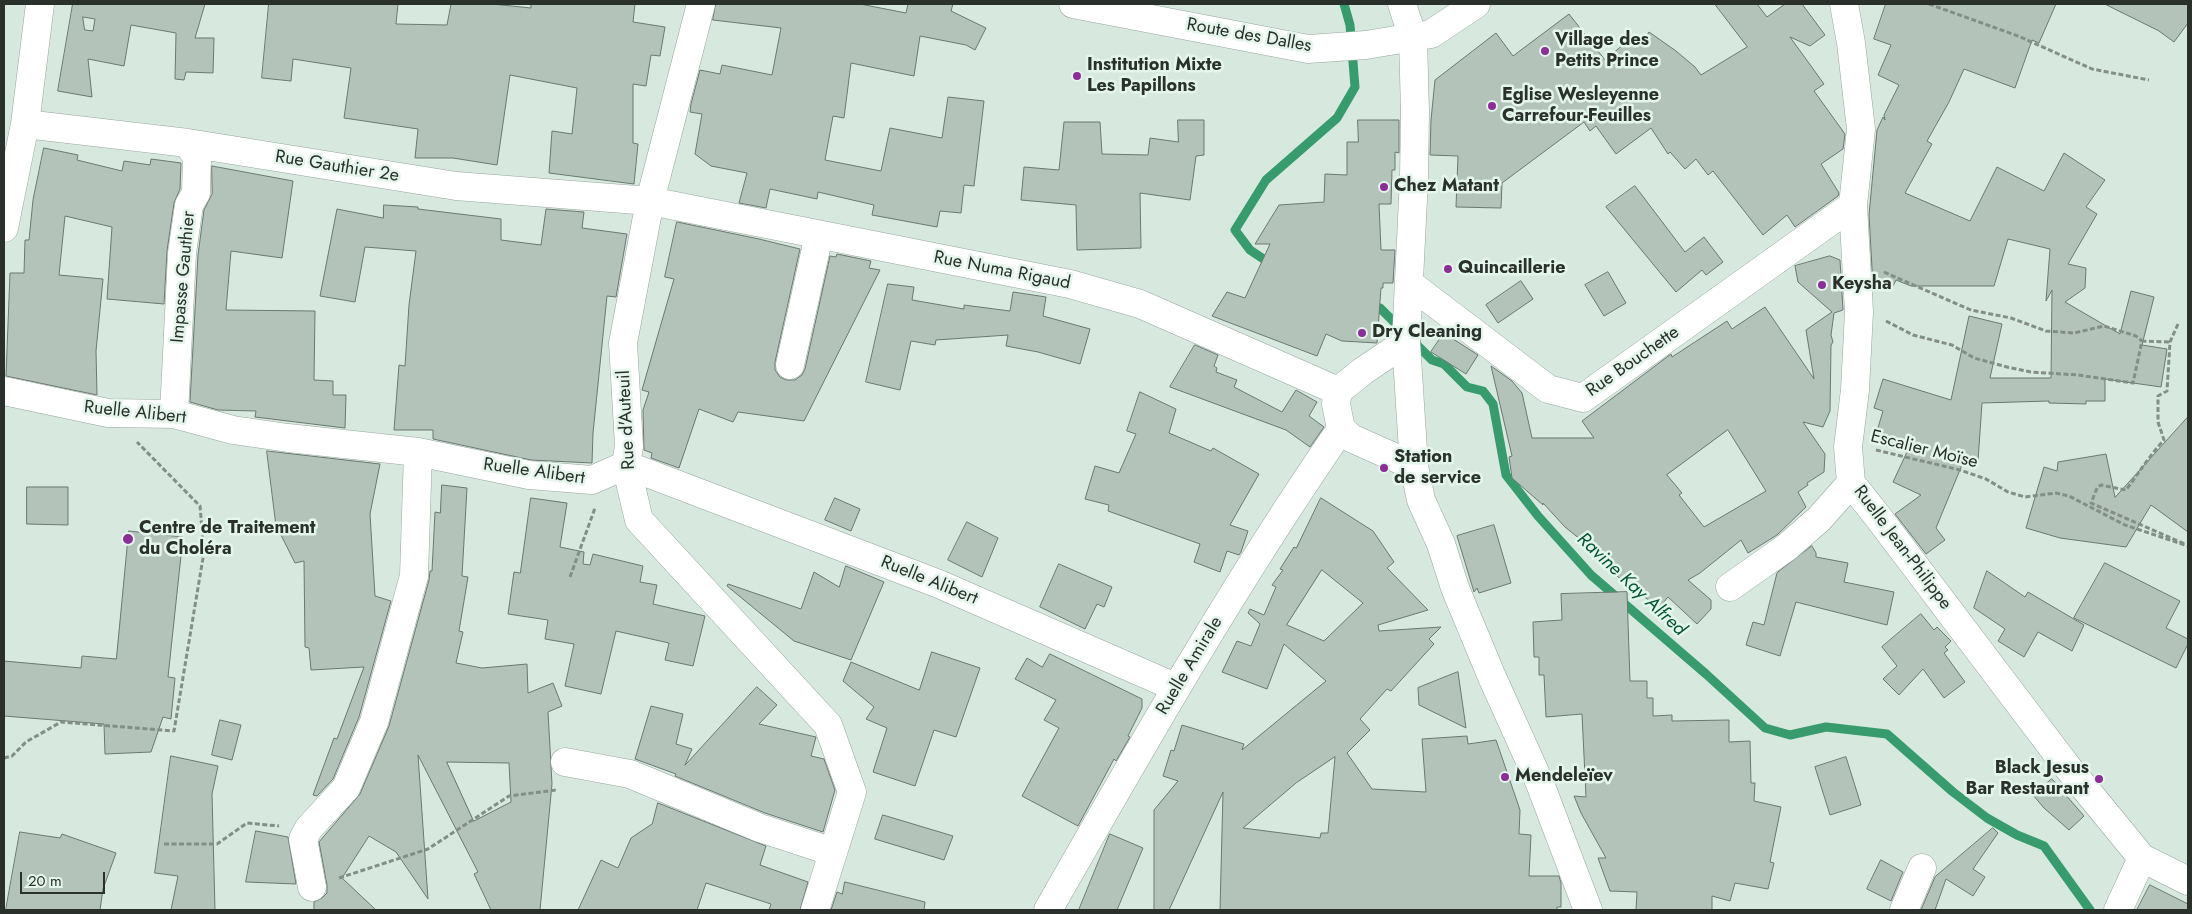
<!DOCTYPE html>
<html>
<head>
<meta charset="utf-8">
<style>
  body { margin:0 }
  #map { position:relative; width:2192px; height:914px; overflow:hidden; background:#d7e8de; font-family:Jost,sans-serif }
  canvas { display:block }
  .frame { position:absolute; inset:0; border:5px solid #2a302c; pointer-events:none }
  .scale { position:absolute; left:20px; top:872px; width:85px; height:22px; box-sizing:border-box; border:2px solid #2a302c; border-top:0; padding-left:6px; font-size:15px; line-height:18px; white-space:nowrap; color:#2a302c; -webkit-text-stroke:4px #e4f5eb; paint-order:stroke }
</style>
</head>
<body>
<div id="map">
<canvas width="2192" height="914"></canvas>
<div class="frame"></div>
<div class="scale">20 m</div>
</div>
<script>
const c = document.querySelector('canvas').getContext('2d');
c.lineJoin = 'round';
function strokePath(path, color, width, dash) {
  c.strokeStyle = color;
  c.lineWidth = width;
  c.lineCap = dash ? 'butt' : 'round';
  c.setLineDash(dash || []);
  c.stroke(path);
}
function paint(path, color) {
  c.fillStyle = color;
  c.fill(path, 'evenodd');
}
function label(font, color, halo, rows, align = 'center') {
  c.font = font + ' Jost,sans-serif';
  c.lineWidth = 5;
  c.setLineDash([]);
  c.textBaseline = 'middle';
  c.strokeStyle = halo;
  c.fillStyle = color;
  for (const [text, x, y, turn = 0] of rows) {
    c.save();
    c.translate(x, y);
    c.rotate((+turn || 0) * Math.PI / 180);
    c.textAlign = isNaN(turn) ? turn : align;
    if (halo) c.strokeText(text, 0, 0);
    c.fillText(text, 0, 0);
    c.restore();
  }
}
const stream = new Path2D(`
  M1271,264L1250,250L1235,230L1266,180L1337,118L1355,87L1350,25L1344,4
  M1369,306L1380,308L1402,330
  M1413,341L1432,360L1444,364L1467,387L1483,391L1493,404L1506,475L1538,516L1591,575L1706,674L1765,728L1790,735L1826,727L1887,734L1953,792L1987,818L2017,835L2044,846L2090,910`);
const building = new Path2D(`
  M73,4H205L195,38H214L213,73L186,72L184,80L175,79L176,33L131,25L124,66L88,59L92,97L58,91ZM83,17L95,19L93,31L85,30Z
  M269,4H398L396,24L447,25L451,4H492L531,8V4H635L633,22L665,27L660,56L651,55L646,86L633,84V143L638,144L634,184L549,173L552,131L572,134L577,88L510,75L497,165L453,158H415L418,129L344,118L351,68L293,59L291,81L262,78Z
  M716,4H860L906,13L908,4H953L951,11L986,28L975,50L966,45L920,36L914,76L851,63L844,118L833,116L825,160L881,171L890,128L942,138L948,97L984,101L974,186L964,185L961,213L940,211L937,227L872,215L874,205L818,192L817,199L770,189L766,208L739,203L747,173L711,166L695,154L702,114L690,112L691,104L700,70L720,74L722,65L772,75L781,28L713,20Z
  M1715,4H1757L1767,17L1785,4H1802L1825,35L1810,46L1790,37L1824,84L1814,91L1845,134L1843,149L1821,164L1839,193L1838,196L1795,227L1787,215L1763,235L1713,171L1708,175L1696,159L1685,169L1670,152L1668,154L1651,128L1616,154L1596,126L1590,131L1584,122L1502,183L1501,208L1456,207L1458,156L1430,155L1431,120L1435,80L1496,33L1513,56L1569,14L1605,60L1631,38L1639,47L1649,32L1676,51L1695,67L1701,75L1747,47Z
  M1886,4H2056L2039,43L2032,40L2015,88L1964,69L1949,102L1927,141L1932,144L1905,193L1970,221L1997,167L2044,191L2064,153L2105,180L2086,207L2097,214L2068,264L2086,268L2085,288L2065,302L2120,334L2131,291L2154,297L2142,345L2167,349L2161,387L2105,379V401H2086V404L2049,403V401L1982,403L1978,461L1964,460L1936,528L1945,540L1926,554L1895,514L1921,495L1893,482L1907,452L1881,444L1884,433L1877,431L1883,411L1874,408L1883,379L1951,400L1969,316L2002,324L1990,378H2051L2052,290L2046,301L2050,249L2008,239L1994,286H1911L1896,280L1893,286H1873L1869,215L1877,130L1883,117L1885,120L1884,115L1899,85L1878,75L1891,45L1874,39Z
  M2105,4H2188V23L2174,42L2159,31Z
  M1178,120H1204V155L1196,156L1190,200L1140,193L1141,248L1077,250L1076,205L1021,200L1024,167L1059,170L1064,122H1100L1102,154L1148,155L1150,138L1178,142Z
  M1358,120H1399V153L1395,152V170H1392L1391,204H1379L1381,250H1395L1393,283H1383V288H1381L1377,343L1342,341L1326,334L1317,356L1212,316L1227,292L1245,298L1270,244H1255L1279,205L1324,202L1325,174L1347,175V142H1358Z
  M44,148L78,155L77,160L122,171L124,161L150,165L151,159L181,163L180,189L174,203L167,251L164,304L107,299L112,227L65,216L59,275L103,279L96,351L97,395L6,376L10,273H24L25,240H29L33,200Z
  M212,166L293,181L282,258L231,251L226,310L315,311L314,380L333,381V395H346L345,428L255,417L256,411L218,410L190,402L198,255L204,210L212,194Z
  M1635,186L1685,252L1704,237L1723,262L1706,275L1702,270L1676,292L1606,207Z
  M384,205L418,207V209L501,219V240L541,245L546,209L584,212L582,228L627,234L616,297L607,296L593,433L592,463L531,460L433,439V430H394L399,365L405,366L409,305L416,251L365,247L355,302L320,296L337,209L383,218Z
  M677,222L759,239L800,249L775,362V370L780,377L786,380H795L802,375L805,369L830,256L836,257L837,254L871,261L869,268L880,270L804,421L738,412L733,422L699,409L679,468L651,458L652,453L644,450L643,410L649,392L642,390L674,279L665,277Z
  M1830,256L1840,260L1843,310L1834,313L1831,335L1833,342L1831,345L1830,411L1823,427L1803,422L1825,454L1824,472L1807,483L1808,485L1798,492L1806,507L1777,535L1748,553L1741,540L1700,573L1688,580L1711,600V609L1697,624L1668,597L1659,608L1596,560H1606L1565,527L1543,503V505L1512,478L1509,457L1512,456L1491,366L1512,381L1522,393L1532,438H1594L1582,421L1671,354L1672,357L1727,321L1732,329L1765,307L1814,379L1806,330L1832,312L1798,282L1795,266ZM1728,430L1766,491L1704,527L1679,495L1682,493L1667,475Z
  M1608,272L1626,303L1604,316L1585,285Z
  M1521,281L1533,299L1498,323L1486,305Z
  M888,284L914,287L912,300L964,309V305L1010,311L1013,292L1046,297L1043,316L1090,329L1080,364L1038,352L1006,346L1008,335L936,340L935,345L911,341L900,390L866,382Z
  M1444,333L1478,355L1466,374L1431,352Z
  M1195,345L1218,355L1214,366L1217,368L1216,372L1237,380L1234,387L1282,412L1296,390L1317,402L1309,416L1324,427L1310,447L1286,430L1170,387Z
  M1140,392L1176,409L1169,433L1211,451L1213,448L1259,474L1230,525L1248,531L1241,552L1239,555L1227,551L1220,572L1194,562L1200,544L1108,511L1109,505L1085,499L1095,466L1119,473L1136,434L1127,431Z
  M2188,417V532L2151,505L2126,547L2060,538L2026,528L2044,467L2057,471L2058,462L2106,454L2115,497Z
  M267,451L380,464L370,514L375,596L391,601L359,717L333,779L317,796L313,795L334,738L337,739L364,667L311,670L309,648L305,647L304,561L295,563L276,525Z
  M442,485L467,488L462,576L468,577L459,631L463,632L456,663L482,668L527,664L528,693L553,683L562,706L548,712L552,784L540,910H491L474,874L478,872L418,755L428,899L396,852L369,836L342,878L376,910H314V902L322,898L327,893V885L319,842L360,794L389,726L429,580L430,571H432L435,512L440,513ZM447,762L509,763L511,802L474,821Z
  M27,487H68V525L27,524Z
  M531,498L567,503L560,547L584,552L583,564L590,565L593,554L643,566L640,582L657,585L653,604L705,616L693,666L665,660L669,643L616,631L601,694L565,686L574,644L545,639L548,620L508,614L514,572L520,573Z
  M835,498L860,509L851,531L825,520Z
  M1321,498L1373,531L1394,562L1387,568L1428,610L1378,625L1379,631L1441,627L1429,639L1434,644L1391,691L1387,689L1360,719L1370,730L1347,753L1372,789L1426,792L1422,739L1467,736L1468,744L1496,740L1520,810L1519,834L1531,835L1529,876H1559L1561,883V907H1557V910H1220L1223,792L1169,910H1154V810L1178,781L1163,776L1171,750L1174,751L1182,725L1244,744L1242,750L1326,681L1284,644L1267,689L1222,672L1237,641L1251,646L1260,624L1248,613L1250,609L1264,615L1276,587L1272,585L1283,570L1280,569L1294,547L1296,548ZM1322,570L1363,603L1324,641L1287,625ZM1335,757L1328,833H1321L1320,838L1243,828L1296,783Z
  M967,522L998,538L982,577L948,560Z
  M1494,525L1511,583L1479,593L1477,588L1474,592L1457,536Z
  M129,531L183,537L168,677L175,678L171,719L163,717L151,752L105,754L104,724L4,716V661L81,668L82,656L116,659Z
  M1812,546L1816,553V557L1848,563L1844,582L1894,592L1887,625L1796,602L1780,656L1746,645L1753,622L1764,625L1777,573Z
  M2105,563L2180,601L2166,628L2188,639V644L2176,668L2074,618Z
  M1059,564L1112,587L1104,607L1097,604L1085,629L1040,607Z
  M846,566L884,582L851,660L794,641L727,586L728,584L801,609L814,572L839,587Z
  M1987,571L2025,597L2028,592L2084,625L2072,651L2038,632L2024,657L1998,641L2005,629L1974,608Z
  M1627,592L1630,681H1647V698H1653V716L1672,715V721L1729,720V742L1750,741L1751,783H1755L1754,801L1781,807L1770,862L1774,863L1768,889L1735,883L1730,901L1712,896V910H1636L1637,892L1610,891L1598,858H1606L1581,813L1574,796L1586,797L1582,714L1546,717L1544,675H1539V657H1534L1533,622L1562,620L1561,594Z
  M1921,614L1934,630L1937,627L1951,641L1945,647L1948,650L1944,653L1965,682L1944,698L1923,669L1899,695L1883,679L1897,666L1882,647Z
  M932,652L980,668L956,737L934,730L915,786L873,772L887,728L866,719L874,707L843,681L851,662L919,690Z
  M1050,654L1142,699V708L1128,736L1130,737L1116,761L1114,759L1078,826L1022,796L1059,728L1044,720L1056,700L1015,679L1027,658L1042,667Z
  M1458,672L1466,728L1419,705L1418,688Z
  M757,687L777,705L759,724L816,737L811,756L824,759L835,790L823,832L765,813L675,776L676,774L635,759L651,706L683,714L676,744L692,749L685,765Z
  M220,720L241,725L232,760L212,755Z
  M171,756L218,766L212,794L215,910H171L178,876L155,873Z
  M1846,757L1861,805L1830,815L1815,767Z
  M2052,779L2084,816L2069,830L2044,808L2033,795Z
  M658,803L766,846L760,865L808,882L800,910H769L771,904L706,883L697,910H578L601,860L618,868L631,838L652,824Z
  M883,815L953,836L944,860L875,839Z
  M1993,828L1998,833L1973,869L1985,877L1973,896L1946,879L1935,910H1921L1935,877Z
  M256,831L288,837L296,884L246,882Z
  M20,832L60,838L62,834L116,853L103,889L100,910H6Z
  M1110,834L1143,848L1117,910H1079Z
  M1881,860L1903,872L1891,901L1867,889Z
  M845,882L925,902L924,910H831L837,892L842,894Z
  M2150,885L2188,904V910H2137Z`);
const path = new Path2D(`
  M1929,4L2018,36L2092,69L2149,80
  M1884,272L1971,310L2011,318L2046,331L2074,333L2104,326L2136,336L2142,341
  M1886,321L1913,335L1952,345L1974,358L2007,367L2031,372L2078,375L2133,383L2142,341L2170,342
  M2178,324L2170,342L2167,391L2158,396V422L2164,440C2149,456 2139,473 2126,490L2101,485L2097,488L2091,503L2185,544
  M1876,450L1960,470L1986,479L2008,492L2025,497L2056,493L2069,496L2125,525L2188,546
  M570,577L595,508
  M4,758L12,756L26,742L61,722L174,731L204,552L200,506L137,442
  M164,844H217L247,823L279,826
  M339,878L428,849L509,796L556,790`);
const minor = new Path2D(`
  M701,4L650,201L623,343L629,446L626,465L639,520L828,725L852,792L815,910
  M1073,4L1308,49L1366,45L1431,34L1476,4
  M1402,4L1413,38L1415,112L1414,178L1406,342L1414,466L1421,500L1441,544L1455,588L1492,677L1539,781L1588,910
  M1844,4L1851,43L1861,129L1853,205L1859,312L1855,390L1848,447L1851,483L1878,517L2065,764L2142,858L2188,881
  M25,124L188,143L456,186L650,201L1070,284L1140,304L1338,391
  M4,228L25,124L40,4
  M1410,284L1548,389L1583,398L1853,205
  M1406,342L1363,371L1338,391L1336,404L1341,429L1351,438L1414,466
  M790,365L819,235
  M4,391L108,413L174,414L233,430L288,438L418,452L529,475L592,480L626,465L939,584L1175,687
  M174,414L182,253L189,205L196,193L197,158L188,143
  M1730,587L1787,547L1819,519L1851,483
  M565,762L630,774L760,828L833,852
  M312,887L303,839L309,828L346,788L374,722L414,576L418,452
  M1048,910C1141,747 1234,584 1341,429
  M1904,910L1922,868
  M2118,910L2142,858`);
const markers = [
  [1545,51,5,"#8b2e98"],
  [1077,76,5,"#8b2e98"],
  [1492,106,5,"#8b2e98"],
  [1384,187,5,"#8b2e98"],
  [1448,269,5,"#8b2e98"],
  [1822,285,5,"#8b2e98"],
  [1362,333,5,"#8b2e98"],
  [1384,468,5,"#8b2e98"],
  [128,539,6,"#8b2e98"],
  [1505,777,5,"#8b2e98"],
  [2099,779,5,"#8b2e98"]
];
const streetNames = [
  ["Route des Dalles",1249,36,10],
  ["Rue Gauthier 2e",337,167,9],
  ["Rue Numa Rigaud",1002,271,11],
  ["Impasse Gauthier",184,277,-85],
  ["Rue Bouchette",1633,362,-35],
  ["Ruelle Alibert",135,413,6],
  ["Rue d'Auteuil",627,420,-93],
  ["Escalier Moïse",1924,450,14],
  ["Ruelle Alibert",534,472,8],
  ["Ruelle Jean-Philippe",1902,548,53],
  ["Ruelle Alibert",929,581,22],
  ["Ruelle Amirale",1190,666,-59]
];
const poiNames = [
  ["Village des",1555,41],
  ["Petits Prince",1555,62],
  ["Institution Mixte",1087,66],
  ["Les Papillons",1087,87],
  ["Eglise Wesleyenne",1502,96],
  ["Carrefour-Feuilles",1502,117],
  ["Chez Matant",1394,187],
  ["Quincaillerie",1458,269],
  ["Keysha",1832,285],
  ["Dry Cleaning",1372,333],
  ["Station",1394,458],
  ["de service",1394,479],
  ["Centre de Traitement",139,529],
  ["du Choléra",139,550],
  ["Black Jesus",2089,769,"right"],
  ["Bar Restaurant",2089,790,"right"],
  ["Mendeleïev",1515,777]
];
const waterNames = [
  ["Ravine Kay Alfred",1631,585,43]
];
strokePath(stream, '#379b6e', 9);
paint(building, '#b3c3ba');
strokePath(building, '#6a7970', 1);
strokePath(minor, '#97a79e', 29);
strokePath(path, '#828e87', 3, [5, 2.5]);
strokePath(minor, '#fff', 28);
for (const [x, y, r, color] of markers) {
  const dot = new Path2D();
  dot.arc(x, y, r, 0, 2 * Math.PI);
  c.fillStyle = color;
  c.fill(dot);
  strokePath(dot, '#e4f5eb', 2);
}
label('18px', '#2a302c', '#e4f5eb', streetNames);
label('bold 18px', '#2a302c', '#e4f5eb', poiNames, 'left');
label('italic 19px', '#005335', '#e4f5eb', waterNames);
</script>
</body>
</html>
